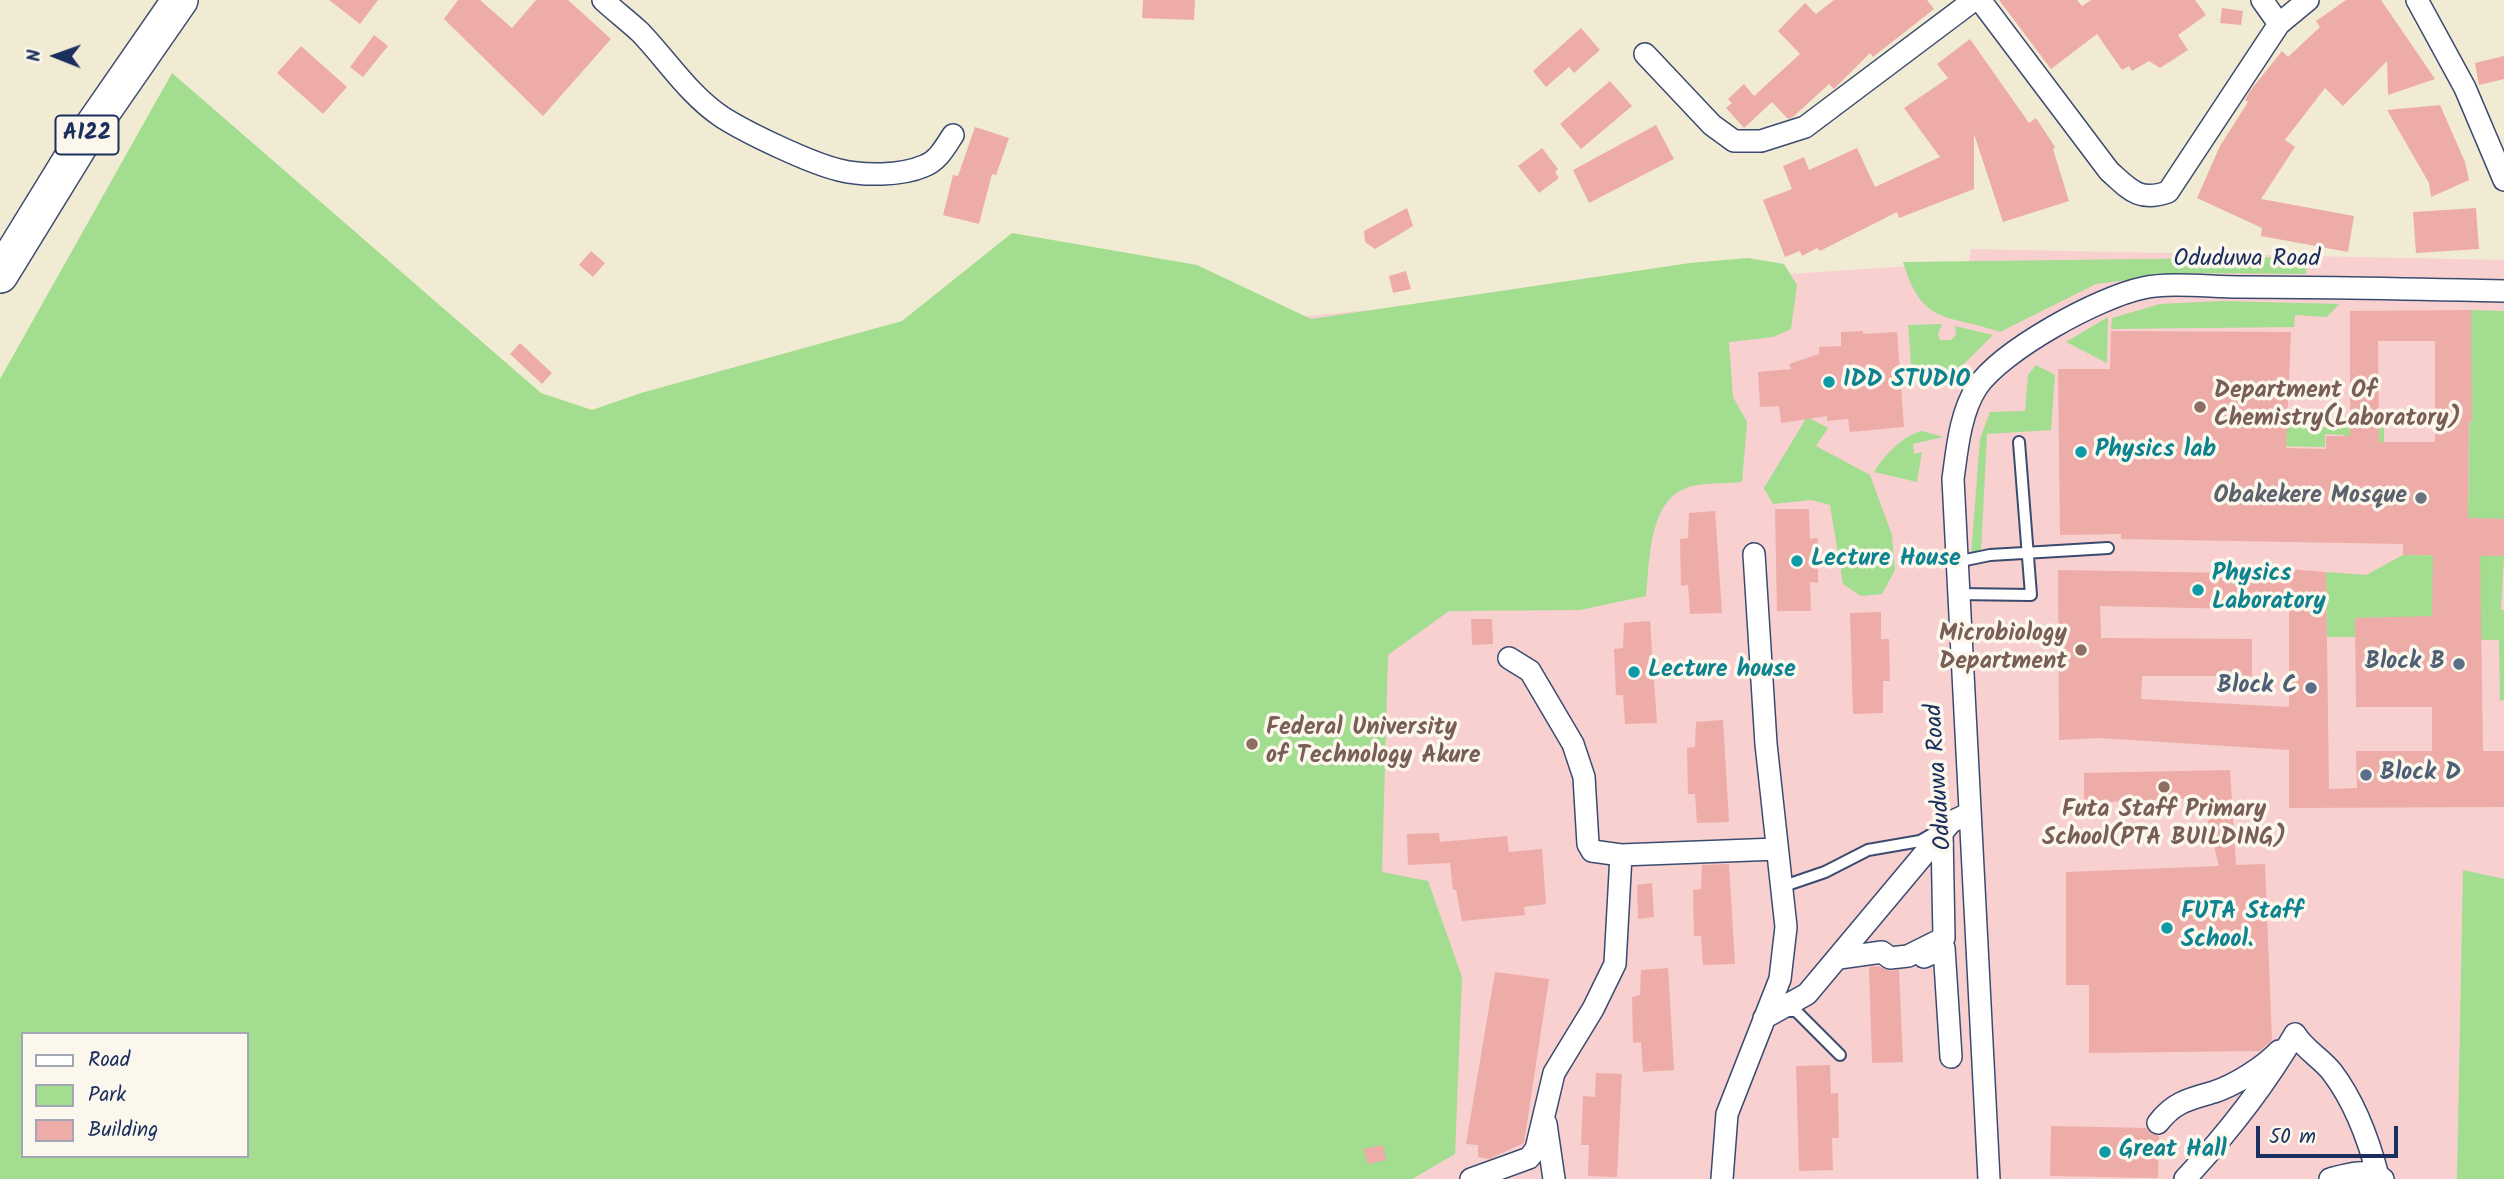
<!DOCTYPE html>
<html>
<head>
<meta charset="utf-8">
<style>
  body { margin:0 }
  #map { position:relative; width:2504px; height:1179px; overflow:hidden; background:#f2ebd3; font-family:Kalam,sans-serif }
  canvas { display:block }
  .legend { position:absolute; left:21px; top:1032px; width:228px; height:126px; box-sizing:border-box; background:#fbf7ec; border:2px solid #a1a7b3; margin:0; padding:9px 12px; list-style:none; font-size:21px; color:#1b2f5e }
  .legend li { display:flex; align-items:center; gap:14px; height:35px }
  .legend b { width:35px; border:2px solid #a1a7b3 }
  .north { position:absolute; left:21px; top:21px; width:70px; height:70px; -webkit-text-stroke:5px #fbf7ec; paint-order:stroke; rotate:271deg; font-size:19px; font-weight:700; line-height:28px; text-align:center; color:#1b2f5e }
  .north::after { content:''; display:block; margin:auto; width:24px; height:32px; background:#1b2f5e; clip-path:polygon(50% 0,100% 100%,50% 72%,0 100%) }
  .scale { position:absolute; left:2256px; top:1126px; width:142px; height:32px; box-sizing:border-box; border:4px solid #1b2f5e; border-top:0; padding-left:9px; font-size:21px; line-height:24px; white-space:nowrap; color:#1b2f5e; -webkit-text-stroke:5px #fbf7ec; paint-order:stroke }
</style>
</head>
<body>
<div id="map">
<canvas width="2504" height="1179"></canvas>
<ul class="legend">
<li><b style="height:9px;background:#fff"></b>Road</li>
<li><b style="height:19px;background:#a2dd90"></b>Park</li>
<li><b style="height:19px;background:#edaca8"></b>Building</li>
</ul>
<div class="north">N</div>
<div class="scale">50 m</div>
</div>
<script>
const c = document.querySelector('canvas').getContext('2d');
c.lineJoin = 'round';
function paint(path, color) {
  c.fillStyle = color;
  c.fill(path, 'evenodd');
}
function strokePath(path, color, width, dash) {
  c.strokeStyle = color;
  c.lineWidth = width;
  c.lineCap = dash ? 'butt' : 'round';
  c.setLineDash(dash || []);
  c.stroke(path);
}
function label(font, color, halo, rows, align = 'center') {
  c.font = font + ' Kalam,sans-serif';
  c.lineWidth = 7;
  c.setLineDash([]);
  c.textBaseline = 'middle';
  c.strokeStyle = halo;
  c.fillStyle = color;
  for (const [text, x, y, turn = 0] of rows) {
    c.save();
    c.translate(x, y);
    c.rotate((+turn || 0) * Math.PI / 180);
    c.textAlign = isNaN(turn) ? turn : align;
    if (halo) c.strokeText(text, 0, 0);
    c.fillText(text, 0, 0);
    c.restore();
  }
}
const built = new Path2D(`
  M1971,249L2504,260V1179H0V454L594,412L722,370L1685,281L1969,262ZM23,1034H247V1156H23Z`);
const green = new Path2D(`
  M172,73L541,393L592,410L641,393L902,321L1012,233L1197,265L1311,319L1690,263L1748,258L1784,264L1797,285L1791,329L1773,337L1729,342L1733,397L1747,422L1742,482C1725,484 1702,482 1686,488C1648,502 1650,563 1646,596L1580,610L1449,611L1388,655L1382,872L1428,881L1462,977L1455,1154L1412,1179H0V379ZM23,1034H247V1156H23Z
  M2308,257L2306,274L2182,273L2096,284L2000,332C1946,313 1923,327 1903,262Z
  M2222,301L2339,304L2327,317L2295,315L2294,327L2111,329L2112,318L2160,304Z
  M2471,310L2504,311V519L2468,518Z
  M2108,316L2107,363L2066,342L2108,317Z
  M1942,324L1938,334L1940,340H1951L1956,335L1955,326L1993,335L1951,377L1912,375L1908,325Z
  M2036,365L2055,375L2051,430L1987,434L1981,552L1971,555L1980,439L1990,412L2025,411L2028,375Z
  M1807,417L1828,428L1816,446L1870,475L1892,535L1895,570L1882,594L1861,596L1843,584L1830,505L1811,500L1773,504L1764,488Z
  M2124,425L2384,428V447L2345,446V435L2325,434V447L2124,444Z
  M1922,431L1943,437L1913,444L1914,454L1922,452L1917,482L1874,472C1884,456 1903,435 1922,431Z
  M2403,555L2504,556L2501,610H2504V700L2500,701L2499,640L2432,639L2411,617L2355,618V637H2327L2326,572L2366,575Z
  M2463,870L2504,879V1179H2457Z`);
const building = new Path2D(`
  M329,0H378L360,24Z
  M458,0H480L512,28L536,0H568L611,39L543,116L444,19Z
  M1143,0H1195L1194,20L1142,18Z
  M1834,0H1927L1934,9L1873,57L1870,53L1834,89L1829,84L1793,117L1788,119L1772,102L1744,128L1726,108L1732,103L1728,99L1744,84L1754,96L1800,54L1778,31L1805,3L1816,14Z
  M1999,0H2077L2082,6L2091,0H2195L2206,15L2178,35L2188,50L2160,68L2149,61L2132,71L2129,66L2122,70L2097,34L2051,69Z
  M2346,0H2381L2435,79L2388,95L2387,61L2343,106L2325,88L2285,140L2295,147L2261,199L2354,216L2348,252L2261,236L2262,228L2197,198L2220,146L2248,102L2245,100L2250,91L2282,51L2288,57L2320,27L2316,21Z
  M2222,8L2243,11L2241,25L2220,23Z
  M1581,28L1600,50L1574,73L1569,67L1546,87L1533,71Z
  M374,35L388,46L363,77L350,67Z
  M1970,39L2029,123L2036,118L2055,147L2053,149L2069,201L2003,222L1974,134V189L1899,218L1897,212L1820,251L1817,248L1802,256L1800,251L1785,257L1763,200L1792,189L1783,166L1804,157L1809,170L1857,148L1875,187L1940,157L1904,108L1948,78L1937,64Z
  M301,46L347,87L323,114L277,73Z
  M2504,56V79L2479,85L2475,63Z
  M1610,81L1632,106L1581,149L1560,124Z
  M2440,105L2465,162L2469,180L2431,197L2429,183L2387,110Z
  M1656,125L1674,159L1589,203L1573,170Z
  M975,127L1009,138L996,175L992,174L979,224L943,215L953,175L958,176Z
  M1542,148L1558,169L1555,172L1559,178L1539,193L1518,166Z
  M1407,208L1413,226L1375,249L1365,242L1364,231Z
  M2476,208L2479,249L2416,253L2413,212Z
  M591,251L605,263L593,277L579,265Z
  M1406,271L1411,289L1393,293L1389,276Z
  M2471,310L2472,421H2469L2468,518L2504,519V556H2480L2483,751H2504V807L2289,808V750L2099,738L2059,740L2058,570L2289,574V569L2326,572L2329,789L2357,788L2356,751H2432V707H2356L2355,618L2432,616L2433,555H2403V544L2121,539V534L2060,535L2058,369H2110L2111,331L2291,332L2286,448L2326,449V436H2350V311ZM2378,341H2435V442H2379ZM2100,606L2289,610V707L2141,699L2142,676H2252V639L2101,638Z
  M1863,331V334L1897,332L1904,427L1850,432L1848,419L1827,421V416L1781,423L1779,406L1760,407L1758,372L1791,369L1789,364L1819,354V347L1841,346V332Z
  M520,343L552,373L542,384L510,354Z
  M1775,509H1809L1810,539L1818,538V583L1810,582L1811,611H1777Z
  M1715,511L1722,613L1690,614L1688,585L1681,586L1680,539L1688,538L1689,513Z
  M1881,612V639H1889L1890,681H1883V713L1853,714L1850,613Z
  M1471,619H1492L1493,644L1472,645Z
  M1650,621L1657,723L1625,724L1623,695H1616L1614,649L1623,648L1624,623Z
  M1723,720L1729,822L1697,823L1695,794H1688L1687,748L1695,747L1696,722Z
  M2230,770L2236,865L2265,864L2272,1040L2260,1051L2089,1053V985H2066V872L2219,866L2202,798L2084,803V773Z
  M1439,833L1440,842L1507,836L1509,852L1542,849L1546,904L1524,907L1525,915L1462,921L1456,890H1453L1450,863L1408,865L1407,834Z
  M1729,864L1735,964L1703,965L1701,936H1694L1693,890L1701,889L1702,865Z
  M1652,883L1654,917L1638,919L1637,885Z
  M1878,966L1890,971L1899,970L1903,1062L1872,1063L1869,967Z
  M1668,968L1674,1070L1643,1072L1641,1042L1633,1043L1632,997L1640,995L1641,970Z
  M1495,972L1549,979L1524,1143L1489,1159L1478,1157V1145L1466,1144Z
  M1830,1065L1831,1094L1838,1093L1839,1138H1832L1833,1170L1799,1171L1796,1066Z
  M1596,1073L1622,1074L1617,1177L1588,1176L1589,1145H1581L1583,1096L1595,1097Z
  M2051,1126L2146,1128L2150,1133L2159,1136L2158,1178L2050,1176Z
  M1383,1145L1386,1160L1368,1164L1363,1149Z`);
const service = new Path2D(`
  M1956,562L1990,555L2108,548
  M1957,594L2031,595L2019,442
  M1781,887L1825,872L1868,850L1920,841L1932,834
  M1784,1011H1796L1840,1055`);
const minor = new Path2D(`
  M603,0C615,11 628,21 640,32C667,60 689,95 722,117C747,133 810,163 839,170C863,176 901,176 924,166C938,161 945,147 953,135
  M1980,0L2109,171C2130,190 2139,202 2168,192L2279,24L2308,0
  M2262,0L2279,24
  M2417,0L2465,88L2504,180
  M1645,54L1712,125L1734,141H1761L1805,127L1974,0
  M1509,658L1530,671L1573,744L1584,777L1588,844L1592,851L1621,855L1777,849
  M1924,957L1944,948L1951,1057
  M1839,958L1882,952L1890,958L1908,956L1944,938L1942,833
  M1764,1018L1807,994L1951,822L1968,814
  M2295,1034C2305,1050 2321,1058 2332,1072C2354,1101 2369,1141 2378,1176
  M2158,1123C2174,1102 2189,1099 2214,1092C2235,1085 2264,1067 2279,1051
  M1546,1124L1554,1179
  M1471,1179L1529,1158L1536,1149L1554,1073L1593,1009L1615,964L1621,855
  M1722,1179L1727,1114L1780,979L1786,927L1766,744L1754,554
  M1989,1179L1953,479C1957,450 1960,413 1977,387C2002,350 2099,297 2143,288C2170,282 2210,287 2239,287C2327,287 2416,289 2504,291
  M2185,1179C2227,1134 2264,1087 2295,1034
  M2330,1179C2348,1174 2366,1168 2383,1179`);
const trunk = new Path2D(`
  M0,275L83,140L180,0`);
const markers = [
  [1829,382,7,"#0f9aa8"],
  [2200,407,7,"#8d6e63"],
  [2081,452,7,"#0f9aa8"],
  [2421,498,7,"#6b7280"],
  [1797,561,7,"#0f9aa8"],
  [2198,590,7,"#0f9aa8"],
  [2081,650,7,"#8d6e63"],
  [2459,664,7,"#5c6f8a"],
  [1634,672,7,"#0f9aa8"],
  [2311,688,7,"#5c6f8a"],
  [1252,744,7,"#8d6e63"],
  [2366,775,7,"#5c6f8a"],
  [2164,787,7,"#8d6e63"],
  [2167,928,7,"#0f9aa8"],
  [2105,1152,7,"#0f9aa8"]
];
const shields = [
  [87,135,63]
];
const shieldNames = [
  ["A122",87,135]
];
const streetNames = [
  ["Oduduwa Road",2247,261],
  ["Oduduwa Road",1941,777,-94]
];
const cultureNames = [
  ["IDD STUDIO",1843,382],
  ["Physics lab",2095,452],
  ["Lecture House",1811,561],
  ["Physics",2212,576],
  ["Laboratory",2212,604],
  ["Lecture house",1648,672],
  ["FUTA Staff",2181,914],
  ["School.",2181,942],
  ["Great Hall",2119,1152]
];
const educationNames = [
  ["Department Of",2214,393],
  ["Chemistry(Laboratory)",2214,421],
  ["Microbiology",2067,636,"right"],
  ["Department",2067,664,"right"],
  ["Federal University",1266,730],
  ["of Technology Akure",1266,758],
  ["Futa Staff Primary",2164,812,"center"],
  ["School(PTA BUILDING)",2164,840,"center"]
];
const worshipNames = [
  ["Obakekere Mosque",2407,498]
];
const serviceNames = [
  ["Block B",2445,664],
  ["Block C",2297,688],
  ["Block D",2380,775,"left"]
];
paint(built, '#f7d0cf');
paint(green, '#a2dd90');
paint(building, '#edaca8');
strokePath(service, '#3b4b70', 14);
strokePath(minor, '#3b4b70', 24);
strokePath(trunk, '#3b4b70', 38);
strokePath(service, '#fff', 10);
strokePath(minor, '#fff', 21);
strokePath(trunk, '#fff', 35);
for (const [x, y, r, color] of markers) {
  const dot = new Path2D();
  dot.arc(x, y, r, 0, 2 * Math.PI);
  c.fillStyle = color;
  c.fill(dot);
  strokePath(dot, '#fbf7ec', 2.5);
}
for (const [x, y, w] of shields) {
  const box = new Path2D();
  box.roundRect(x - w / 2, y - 19.5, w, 39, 5);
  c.fillStyle = '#fbf7ec';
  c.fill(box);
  strokePath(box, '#1b2f5e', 2);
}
label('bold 23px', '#1b2f5e', null, shieldNames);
label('24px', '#1b2f5e', '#fbf7ec', streetNames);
label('bold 24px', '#0d838f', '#fbf7ec', cultureNames, 'left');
label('bold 24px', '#785e54', '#fbf7ec', educationNames, 'left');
label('bold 24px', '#5b616d', '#fbf7ec', worshipNames, 'right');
label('bold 24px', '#4e5e75', '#fbf7ec', serviceNames, 'right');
</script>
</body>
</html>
